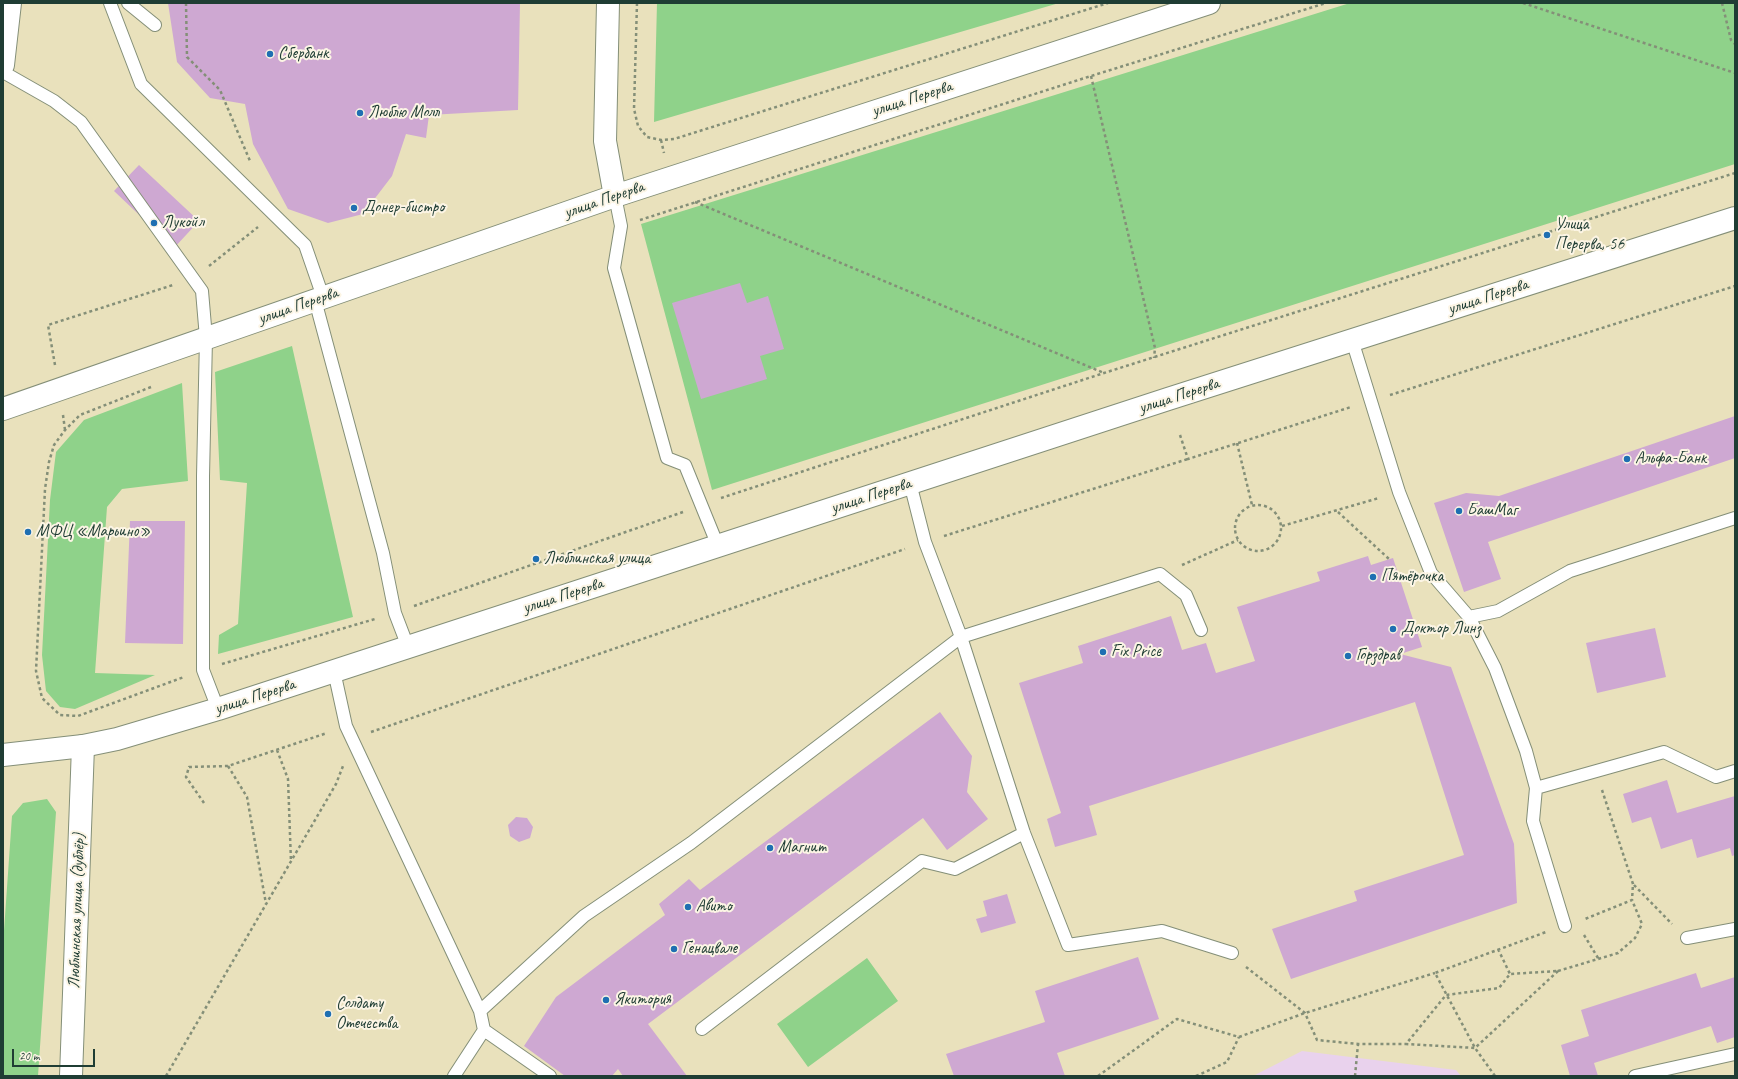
<!DOCTYPE html>
<html>
<head>
<meta charset="utf-8">
<style>
  body { margin:0 }
  #map { position:relative; width:1738px; height:1079px; overflow:hidden; background:#e9e1bc; font-family:Caveat,sans-serif }
  canvas { display:block }
  .frame { position:absolute; inset:0; border:4px solid #1f3d34; pointer-events:none }
  .scale { position:absolute; left:12px; top:1049px; width:83px; height:18px; box-sizing:border-box; border:2px solid #1f3d34; border-top:0; padding-left:5px; font-size:12px; line-height:14px; white-space:nowrap; color:#1f3d34; -webkit-text-stroke:3px #fcf5e5; paint-order:stroke }
</style>
</head>
<body>
<div id="map">
<canvas width="1738" height="1079"></canvas>
<div class="frame"></div>
<div class="scale">20 m</div>
</div>
<script>
const c = document.querySelector('canvas').getContext('2d');
c.lineJoin = 'round';
function paint(path, color) {
  c.fillStyle = color;
  c.fill(path, 'evenodd');
}
function strokePath(path, color, width, dash) {
  c.strokeStyle = color;
  c.lineWidth = width;
  c.lineCap = dash ? 'butt' : 'round';
  c.setLineDash(dash || []);
  c.stroke(path);
}
function label(font, color, halo, rows, align = 'center') {
  c.font = font + ' Caveat,sans-serif';
  c.lineWidth = 4;
  c.setLineDash([]);
  c.textBaseline = 'middle';
  c.strokeStyle = halo;
  c.fillStyle = color;
  for (const [text, x, y, turn = 0] of rows) {
    c.save();
    c.translate(x, y);
    c.rotate((+turn || 0) * Math.PI / 180);
    c.textAlign = isNaN(turn) ? turn : align;
    if (halo) c.strokeText(text, 0, 0);
    c.fillText(text, 0, 0);
    c.restore();
  }
}
const built = new Path2D(`
  M1302,1051L1456,1070L1461,1076H1253Z`);
const green = new Path2D(`
  M657,3H1059L654,122Z
  M1350,3H1735V164L712,490L641,224Z
  M292,346L353,617L218,654L219,635L238,624L247,483L220,480L215,372Z
  M182,383L188,481L122,489L107,507L95,673L155,675L75,709L60,707L46,691L42,655L50,500L56,452L84,420Z
  M47,799L56,812L38,1076H3V945L12,816L23,803Z
  M867,958L898,1001L808,1067L777,1024Z`);
const building = new Path2D(`
  M168,3H520L518,110L429,115L426,138L406,134L392,176L363,214L328,223L288,209L253,144L245,104L210,98L177,62Z
  M139,165L199,221L174,248L114,191Z
  M740,283L747,303L768,296L784,349L760,356L767,379L701,399L672,303Z
  M1735,416V458L1488,542L1501,579L1464,592L1434,503L1466,493L1499,496Z
  M130,521H185L183,644L125,643Z
  M1368,556L1371,565L1393,558L1422,647L1400,654L1451,667L1514,844L1517,903L1291,979L1272,929L1357,901L1354,891L1464,855L1415,702L1089,806L1097,835L1055,847L1047,819L1061,813L1019,683L1083,663L1078,646L1171,616L1182,650L1206,643L1216,673L1255,661L1237,607L1320,581L1317,572Z
  M1655,628L1666,677L1597,693L1586,643Z
  M940,712L972,756L967,792L988,819L947,850L923,818L648,1024L687,1076H623L618,1069L612,1076H565L524,1046L556,997L665,915L659,904L689,879L700,890Z
  M1667,780L1677,813L1735,796V855L1732,856L1730,848L1697,858L1692,839L1661,849L1651,817L1632,823L1623,794Z
  M516,817L527,818L533,827L530,838L519,842L510,836L508,825Z
  M1007,894L1016,923L981,933L976,919L987,916L983,901Z
  M1138,957L1159,1019L1057,1053L1065,1076H954L946,1054L1045,1022L1035,991Z
  M1696,973L1701,988L1735,977V1037L1717,1043L1711,1026L1594,1063L1598,1076H1570L1561,1045L1589,1036L1581,1010Z`);
const path = new Path2D(`
  M186,3L187,57L220,90L250,161
  M637,3L634,109L638,126L647,137L661,140L674,139L1108,3
  M1523,3L1735,73
  M1722,3L1731,40L1735,44
  M1091,76L1155,348L1154,358
  M661,140L664,153
  M695,202L1104,373
  M640,220L1091,76L1326,3
  M209,266L258,227
  M55,365L48,325L173,285
  M151,387L80,415L65,430L54,445L49,462L45,489L36,671L42,698L60,715L78,716L184,677
  M1390,395L1735,286
  M63,415L65,430
  M1180,435L1188,459L1351,407
  M1237,443L1252,505
  M721,498L1104,373L1735,173
  M1235 528a23 23 0 1 1 46 0a23 23 0 1 1-46 0Z
  M1338,512L1389,559
  M1282,526L1379,498
  M944,536L1188,459
  M1182,565L1238,540
  M414,606L683,512
  M222,664L375,619
  M371,732L905,549
  M277,750L288,779L291,862
  M228,766L247,797L266,904
  M1602,790L1633,884L1632,900
  M204,803L186,777L189,767L228,766L327,733
  M1634,885L1672,924
  M1584,935L1598,958
  M1498,949L1510,974
  M1246,967L1305,1013L1317,1040L1358,1044H1406
  M1558,971L1618,953L1635,938L1642,924L1632,900L1585,919
  M1558,971L1475,1048L1406,1044L1446,995L1499,988L1510,974Z
  M166,1076L336,784L343,766
  M1098,1076L1177,1019L1239,1037L1305,1013L1435,973
  M1196,1076L1227,1062L1239,1037
  M1355,1076L1358,1044
  M1495,1076L1475,1048L1435,973L1546,932`);
const service = new Path2D(`
  M110,3L141,84L305,245L323,297
  M128,3L155,25
  M3,72L54,101L81,122L202,291L206,338L203,476V670L218,709
  M615,196L621,226L614,268L667,458L685,465L718,546
  M315,300L383,553L395,613L408,647
  M1352,340L1399,492L1431,573L1469,617L1495,668L1526,751L1536,788L1533,821L1565,926
  M1469,617L1498,611L1570,571L1735,518
  M1201,630L1186,595L1160,574L961,637L1024,833L1068,945L1162,931L1232,953
  M334,671L346,726L480,1011L484,1030L454,1076
  M1536,788L1664,752L1716,777L1735,771
  M1687,938L1735,929
  M480,1011L584,916L691,843L961,637L925,542L910,483
  M702,1029L922,861L955,869L1024,833
  M484,1030L550,1076
  M1635,1076L1735,1054`);
const minor = new Path2D(`
  M608,3L605,141L615,196
  M3,409L615,196L1209,3`);
const tertiary = new Path2D(`
  M71,1076L83,746`);
const secondary = new Path2D(`
  M3,755L83,746L117,739L218,709L1168,399L1735,218`);
const primary = new Path2D(`
  M3,65L10,3`);
const markers = [
  [270,54,4,"#1f6fb2"],
  [360,113,4,"#1f6fb2"],
  [354,208,4,"#1f6fb2"],
  [154,223,4,"#1f6fb2"],
  [1547,235,4,"#1f6fb2"],
  [1627,459,4,"#1f6fb2"],
  [1459,511,4,"#1f6fb2"],
  [28,532,4,"#1f6fb2"],
  [536,559,4,"#1f6fb2"],
  [1373,577,4,"#1f6fb2"],
  [1393,629,4,"#1f6fb2"],
  [1103,652,4,"#1f6fb2"],
  [1348,656,4,"#1f6fb2"],
  [770,848,4,"#1f6fb2"],
  [688,907,4,"#1f6fb2"],
  [674,949,4,"#1f6fb2"],
  [606,1000,4,"#1f6fb2"],
  [328,1014,4,"#1f6fb2"]
];
const poiNames = [
  ["Сбербанк",278,54],
  ["Люблю Молл",368,113],
  ["Донер-бистро",362,208],
  ["Лукойл",162,223],
  ["Улица",1555,225],
  ["Перерва, 56",1555,245],
  ["Альфа-Банк",1635,459],
  ["БашМаг",1467,511],
  ["МФЦ «Марьино»",36,532],
  ["Люблинская улица",544,559],
  ["Пятёрочка",1381,577],
  ["Доктор Линз",1401,629],
  ["Fix Price",1111,652],
  ["Горздрав",1356,656],
  ["Магнит",778,848],
  ["Авито",696,907],
  ["Генацвале",682,949],
  ["Якитория",614,1000],
  ["Солдату",336,1004],
  ["Отечества",336,1024]
];
const streetNames = [
  ["улица Перерва",912,99,-18],
  ["улица Перерва",604,200,-19],
  ["улица Перерва",1488,297,-18],
  ["улица Перерва",298,306,-19],
  ["улица Перерва",1179,396,-18],
  ["улица Перерва",871,496,-18],
  ["улица Перерва",563,596,-18],
  ["улица Перерва",255,697,-18],
  ["Люблинская улица (дублёр)",77,911,-88]
];
paint(built, '#e9d2ed');
paint(green, '#8fd28a');
paint(building, '#cea8d2');
strokePath(service, '#848f78', 14);
strokePath(minor, '#848f78', 24);
strokePath(tertiary, '#848f78', 24);
strokePath(secondary, '#848f78', 24);
strokePath(primary, '#848f78', 24);
strokePath(path, '#848f78', 2.5, [3, 3]);
strokePath(service, '#fff', 12);
strokePath(minor, '#fff', 22);
strokePath(tertiary, '#fff', 22);
strokePath(secondary, '#fff', 22);
strokePath(primary, '#fff', 22);
for (const [x, y, r, color] of markers) {
  const dot = new Path2D();
  dot.arc(x, y, r, 0, 2 * Math.PI);
  c.fillStyle = color;
  c.fill(dot);
  strokePath(dot, '#fcf5e5', 1.5);
}
label('17px', '#1f3d34', '#fcf5e5', poiNames, 'left');
label('17px', '#1f3d34', '#fcf5e5', streetNames);
</script>
</body>
</html>
